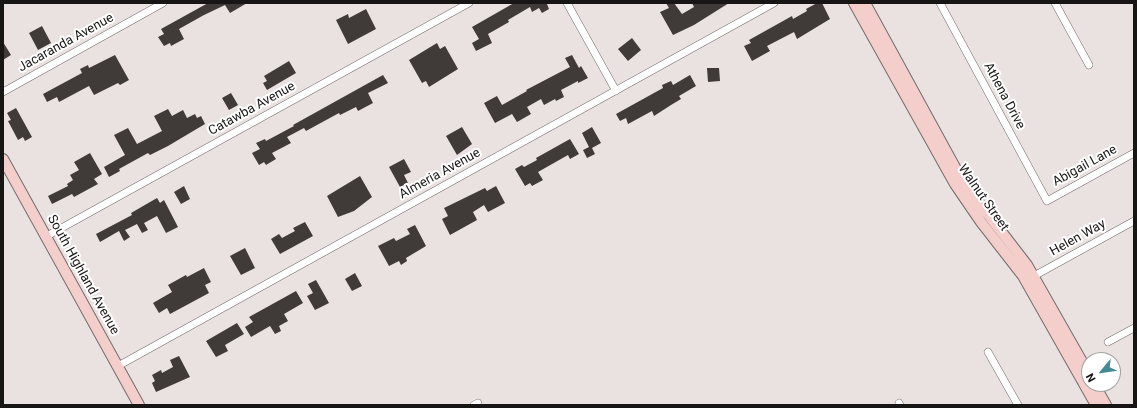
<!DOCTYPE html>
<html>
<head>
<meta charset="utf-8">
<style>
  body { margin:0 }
  #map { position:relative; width:1137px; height:408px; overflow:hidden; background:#eae2e1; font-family:Roboto,sans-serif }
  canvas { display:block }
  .frame { position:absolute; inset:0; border:4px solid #181515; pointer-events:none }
  .north { position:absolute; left:1081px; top:352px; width:40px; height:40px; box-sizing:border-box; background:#fff; border:1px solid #a3a1a1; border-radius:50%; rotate:241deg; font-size:11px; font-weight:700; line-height:16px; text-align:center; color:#181515 }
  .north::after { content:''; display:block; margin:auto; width:14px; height:18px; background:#448a94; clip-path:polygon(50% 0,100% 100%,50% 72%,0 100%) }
</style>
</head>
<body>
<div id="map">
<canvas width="1137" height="408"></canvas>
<div class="frame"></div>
<div class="north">N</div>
</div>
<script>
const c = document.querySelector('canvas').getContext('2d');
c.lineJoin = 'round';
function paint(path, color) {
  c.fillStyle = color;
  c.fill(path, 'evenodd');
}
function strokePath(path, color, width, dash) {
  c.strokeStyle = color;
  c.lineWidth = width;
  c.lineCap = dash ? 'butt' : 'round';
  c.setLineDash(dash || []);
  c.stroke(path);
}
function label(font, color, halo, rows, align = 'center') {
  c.font = font + ' Roboto,sans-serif';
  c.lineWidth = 4;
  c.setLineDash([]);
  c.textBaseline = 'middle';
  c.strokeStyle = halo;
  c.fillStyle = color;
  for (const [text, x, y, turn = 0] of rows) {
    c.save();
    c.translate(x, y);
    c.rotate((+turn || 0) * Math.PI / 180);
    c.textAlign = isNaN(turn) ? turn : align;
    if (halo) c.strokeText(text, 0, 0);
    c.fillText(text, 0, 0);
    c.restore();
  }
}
const building = new Path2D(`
  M208,3H247L230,13L225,5L204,15L179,29L184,39L171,46L170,43L164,46L158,37L164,34L161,29Z
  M514,3H549L547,4L549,9L542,13L539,8L532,12L530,7L508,20L509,22L488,34L492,43L476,51L472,43L479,39L472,27Z
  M666,3H674L682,14L694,7L692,3H729L694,25L673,35L660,12L669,8Z
  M817,3H822L830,19L797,39L794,32L767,46L770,51L752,61L744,46L751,43L749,40L792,16L793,19L807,11L806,9Z
  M366,9L376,29L348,44L336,20L348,14L349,18Z
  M42,26L51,43L38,50L29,33Z
  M632,38L641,50L628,61L618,49Z
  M3,42L11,55L3,60Z
  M437,43L440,49L445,46L458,69L429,87L426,81L422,83L409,60Z
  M115,55L129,80L120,85L118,83L94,95L89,86L59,102L57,97L47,102L43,94L82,73L80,69L88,65L89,68Z
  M572,55L579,68L581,66L588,78L578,83V81L561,90L564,97L556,101L555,99L544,105L541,99L527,107L531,114L517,122L512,114L495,123L484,103L497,96L502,105L527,91L526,90L570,67L565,58Z
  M289,61L296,73L267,90L263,83L267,81L264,76Z
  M707,68H719L720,81L708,82Z
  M383,75L388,83L368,93L373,103L358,111L356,107L340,115L339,113L306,131L304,128L287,137L291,143L272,153L276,159L266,165L264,162L259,165L252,153L260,149L256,143L265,139L266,141L294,126L293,125Z
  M690,75L696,86L679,96L681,99L671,105L654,116L652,111L628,124L626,118L620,121L616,114L663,88L662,85L671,81L673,85Z
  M231,93L238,105L229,110L222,98Z
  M16,108L32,137L25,141L23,137L18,140L8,121L11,120L7,113Z
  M168,109L172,116L183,110L187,118L195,114L197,118L201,116L205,124L168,146L150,155L148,153L119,169L120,171L109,177L104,167L125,155L114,135L128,128L137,144L162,131L154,116Z
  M462,127L472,144L457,155L446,136Z
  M592,127L601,143L592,148L595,154L587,158L583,150L589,147L582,133Z
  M570,139L579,154L570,159L568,155L538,172L543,180L532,186L530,183L525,186L515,169L522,165L524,167L537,160L536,158Z
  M90,153L102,174L94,179L98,184L74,197L72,194L52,204L48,196L68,186L67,184L73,180L70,175L79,170L74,162Z
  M404,159L411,172L404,175L408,183L400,187L389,167Z
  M360,176L372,197L354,211L338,217L327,196Z
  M184,186L190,199L181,204L174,192Z
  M496,186L505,203L488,212L484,205L473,212L477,220L450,235L442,219L448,216L444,208L485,188L487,191Z
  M157,198L160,203L164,200L178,227L166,233L157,216L144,223L148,230L142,233L137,224L125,230L130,237L124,241L119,231L100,242L96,234L132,215L131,213Z
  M305,222L313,236L280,254L271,239L279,234L282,238L295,231L293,228Z
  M415,225L426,246L406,258L407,261L401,265L399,261L389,266L378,246L394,238L396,241L410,234L407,229Z
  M245,248L255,268L241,275L230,256Z
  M204,268L211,282L205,285L209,293L170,314L167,308L159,313L153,303L172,292L168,285L186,275L187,277Z
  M355,273L362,286L352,291L345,279Z
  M316,280L329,303L315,310L307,296L313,293L308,284Z
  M296,291L303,303L284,314L288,321L279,326L281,331L275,334L270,326L251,337L245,327L253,322L249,317Z
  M237,323L244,334L225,345L228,351L216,357L206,341Z
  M179,356L190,377L156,392L152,383L155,381L152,375L161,370L162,373L173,367L170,360Z`);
const street = new Path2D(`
  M567,3L616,91
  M940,3L1047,201L1134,153
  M1055,3L1089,65
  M3,92L163,3
  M47,236L469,3
  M1034,276L1134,221
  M1108,342L1134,328
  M988,352L1018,405
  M118,366L774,3
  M899,403L900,405
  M474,405L478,403`);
const secondary = new Path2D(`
  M854,3L955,184L981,222L1023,276L1096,405
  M865,3L963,182L1027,265L1089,374
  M3,159L139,405
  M1094,384L1106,405`);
const streetNames = [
  ["Jacaranda Avenue",66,43,-29],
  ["Athena Drive",1004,96,62],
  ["Catawba Avenue",252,109,-29],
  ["Abigail Lane",1085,166,-29],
  ["Almeria Avenue",440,174,-29],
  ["Walnut Street",983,198,55],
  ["Helen Way",1078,238,-29],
  ["South Highland Avenue",83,275,61]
];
paint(building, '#403a39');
strokePath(street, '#736c6b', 8);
strokePath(secondary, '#736c6b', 12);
strokePath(street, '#fff', 7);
strokePath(secondary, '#f3cecb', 10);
label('13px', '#181515', '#fff', streetNames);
</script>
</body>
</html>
